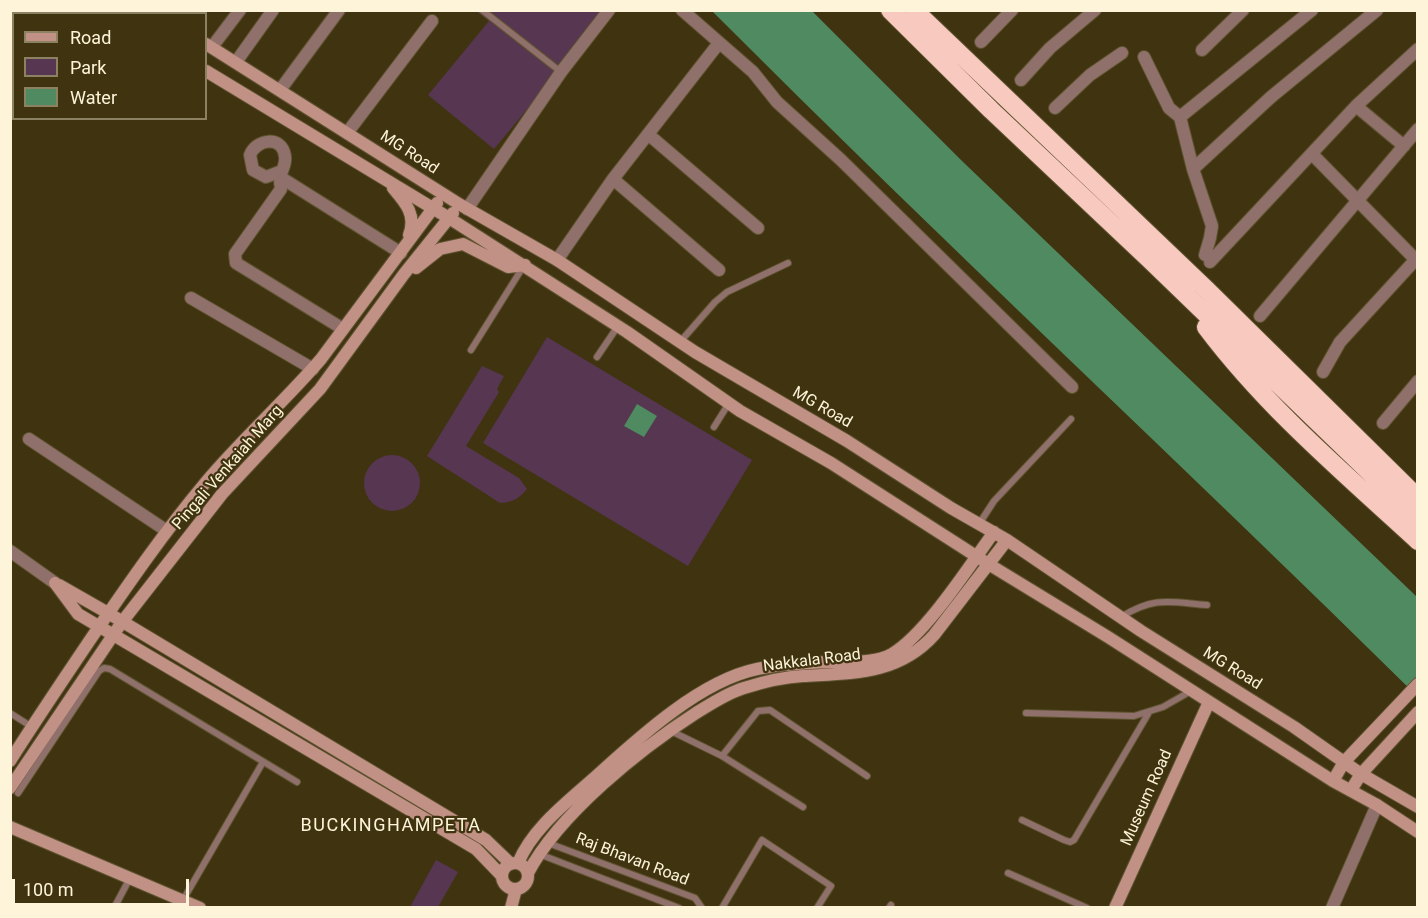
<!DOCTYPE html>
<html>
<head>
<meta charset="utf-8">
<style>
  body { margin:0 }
  #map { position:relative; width:1428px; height:918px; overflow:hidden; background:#403410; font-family:Roboto,sans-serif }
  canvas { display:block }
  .frame { position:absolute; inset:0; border:12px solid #fdf4d9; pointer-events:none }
  .legend { position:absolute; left:12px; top:12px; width:195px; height:108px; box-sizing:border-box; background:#403410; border:2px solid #8c8160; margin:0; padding:8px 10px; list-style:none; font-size:18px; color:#fdf4d9 }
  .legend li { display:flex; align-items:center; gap:12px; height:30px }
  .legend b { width:30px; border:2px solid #8c8160 }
  .scale { position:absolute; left:12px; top:879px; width:177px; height:27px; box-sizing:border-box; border:3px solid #fdf4d9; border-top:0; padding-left:8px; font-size:18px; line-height:21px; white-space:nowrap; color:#fdf4d9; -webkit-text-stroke:4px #403410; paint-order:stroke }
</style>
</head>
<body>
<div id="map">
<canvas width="1428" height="918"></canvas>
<div class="frame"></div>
<ul class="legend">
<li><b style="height:8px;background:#c29186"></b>Road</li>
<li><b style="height:16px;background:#563651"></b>Park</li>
<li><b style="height:16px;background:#4f8a60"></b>Water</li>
</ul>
<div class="scale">100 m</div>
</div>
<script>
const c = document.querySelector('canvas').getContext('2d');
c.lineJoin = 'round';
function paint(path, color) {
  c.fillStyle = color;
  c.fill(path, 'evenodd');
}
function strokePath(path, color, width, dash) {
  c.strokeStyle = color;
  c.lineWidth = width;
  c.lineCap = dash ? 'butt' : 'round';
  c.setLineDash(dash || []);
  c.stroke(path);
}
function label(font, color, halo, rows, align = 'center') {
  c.font = font + ' Roboto,sans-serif';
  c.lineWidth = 4.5;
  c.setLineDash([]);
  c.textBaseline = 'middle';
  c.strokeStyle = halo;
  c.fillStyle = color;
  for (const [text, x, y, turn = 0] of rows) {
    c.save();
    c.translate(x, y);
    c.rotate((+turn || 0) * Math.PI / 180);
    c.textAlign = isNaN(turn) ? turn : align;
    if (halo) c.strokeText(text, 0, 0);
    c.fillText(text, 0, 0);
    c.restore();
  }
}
const green = new Path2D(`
  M476,11H609L494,149L428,95L489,21Z
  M547,337L752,460L688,566L483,443Z
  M482,366L504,376L497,389L499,392L466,446L519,478L527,489C520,498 511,503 500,503L427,456Z
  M364 483a28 28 0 1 1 56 0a28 28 0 1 1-56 0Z
  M436,860L458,872L438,907H410Z`);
const water = new Path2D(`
  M712,11H812L961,160L1417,597V696C1184,466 943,243 712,11Z
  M637,404L657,416L644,437L624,426Z`);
const lane = new Path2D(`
  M482,10L561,72
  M46,14L47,10
  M680,342L715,302L727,292L788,263
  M471,350L523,267
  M597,357L618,326
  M714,427L729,403
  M979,524L994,501L1071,419
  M1121,617C1155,596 1169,602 1207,605
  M10,713L32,727
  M1026,713L1134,716L1163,707L1191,691
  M671,731L722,756L803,807
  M722,756L758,711L770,710L867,776
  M18,793L99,671L104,668L110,669L297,782
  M1022,820L1064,840L1070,842L1074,840L1148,714
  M548,843L695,898L702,908
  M539,854L679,908
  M1008,873L1087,908
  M183,900L263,762
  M114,908L130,878
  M722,908L762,840L831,886L817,908
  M889,908L891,905`);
const street = new Path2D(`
  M682,10L753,72L777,102L841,160L1072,387
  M981,42L1012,10
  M212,47L240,10
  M1202,50L1243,10
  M1144,57L1169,108L1180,117
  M236,62L273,10
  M1021,80L1050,48L1095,10
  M280,90L339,10
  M1356,106L1418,49
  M1055,108L1090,75L1122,53
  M347,133L432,21
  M649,135L758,228
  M1312,154L1415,259
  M1193,169L1180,117L1312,10
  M279,172L266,177L253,170L250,155C256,139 282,135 285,156C287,168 277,172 281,189L235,254L236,263L343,329
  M280,177L401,253
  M613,179L719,270
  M467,209L561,72L609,10
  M1205,255L1210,238L1212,226L1193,169L1271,97L1377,10
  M557,260L613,179L719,43
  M1210,262L1356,106L1404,146
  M191,298L313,369
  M1260,316L1418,129
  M1323,372L1340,342L1418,257
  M1383,423L1418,381
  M29,439L167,531
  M10,551L55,583
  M1332,908L1377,805`);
const secondary = new Path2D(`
  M109,10L113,14
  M152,10L157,14
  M206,44L459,204L557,260L695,352L847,441L951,508L1007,540L1141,631L1294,727L1361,774L1418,807
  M206,71L449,218L627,332L740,411L831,463L990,565L1108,637L1333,781L1377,805L1418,832
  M393,188C405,202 417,215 409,235
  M416,268L440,249L463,244L508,267L525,265
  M55,583L78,614L476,849L502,876
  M59,585L108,613L486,840L511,864
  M10,761C36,720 63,680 90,640C127,586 164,532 206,482C242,439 284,402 321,359L437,203
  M1333,781L1344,762L1418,684
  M10,788L122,622L222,494L320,389L404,274L453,213
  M1351,790L1361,774L1418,712
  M10,827L200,908
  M518,863C533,828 565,804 593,779C636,740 699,681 757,669C781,664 806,663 830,662C849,661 874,664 892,654C926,634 970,565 994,532
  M502 876a13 13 0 1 1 26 0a13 13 0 1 1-26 0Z
  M528,873C559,814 640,749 696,713C711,704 727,693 744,688C763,682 783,677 803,676C852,673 898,675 934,635L1007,540
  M511,908L516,889
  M1115,908L1209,702`);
const highway = new Path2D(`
  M890,10L991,110L1150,260L1418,519
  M914,10L1207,290L1418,498
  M1206,327C1266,407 1344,473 1418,541`);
const streetNames = [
  ["MG Road",409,153,33],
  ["MG Road",822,408,30],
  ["Pingali Venkaiah Marg",228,468,-49],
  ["Nakkala Road",812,661,-7],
  ["MG Road",1232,669,32],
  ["Museum Road",1147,798,-66],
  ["Raj Bhavan Road",632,860,21]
];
const neighbourhoodNames = [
  ["BUCKINGHAMPETA",391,826]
];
paint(green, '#563651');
paint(water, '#4f8a60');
strokePath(lane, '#5e5330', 8);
strokePath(street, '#5e5330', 14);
strokePath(secondary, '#5e5330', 14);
strokePath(highway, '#5e5330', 20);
strokePath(lane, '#90706a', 6);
strokePath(street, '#90706a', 12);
strokePath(secondary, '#c29186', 12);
strokePath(highway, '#f8c9bf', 18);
label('16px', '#fdf4d9', '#403410', streetNames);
c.letterSpacing = '1.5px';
label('18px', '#fdf4d9', '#403410', neighbourhoodNames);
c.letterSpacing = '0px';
</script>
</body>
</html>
